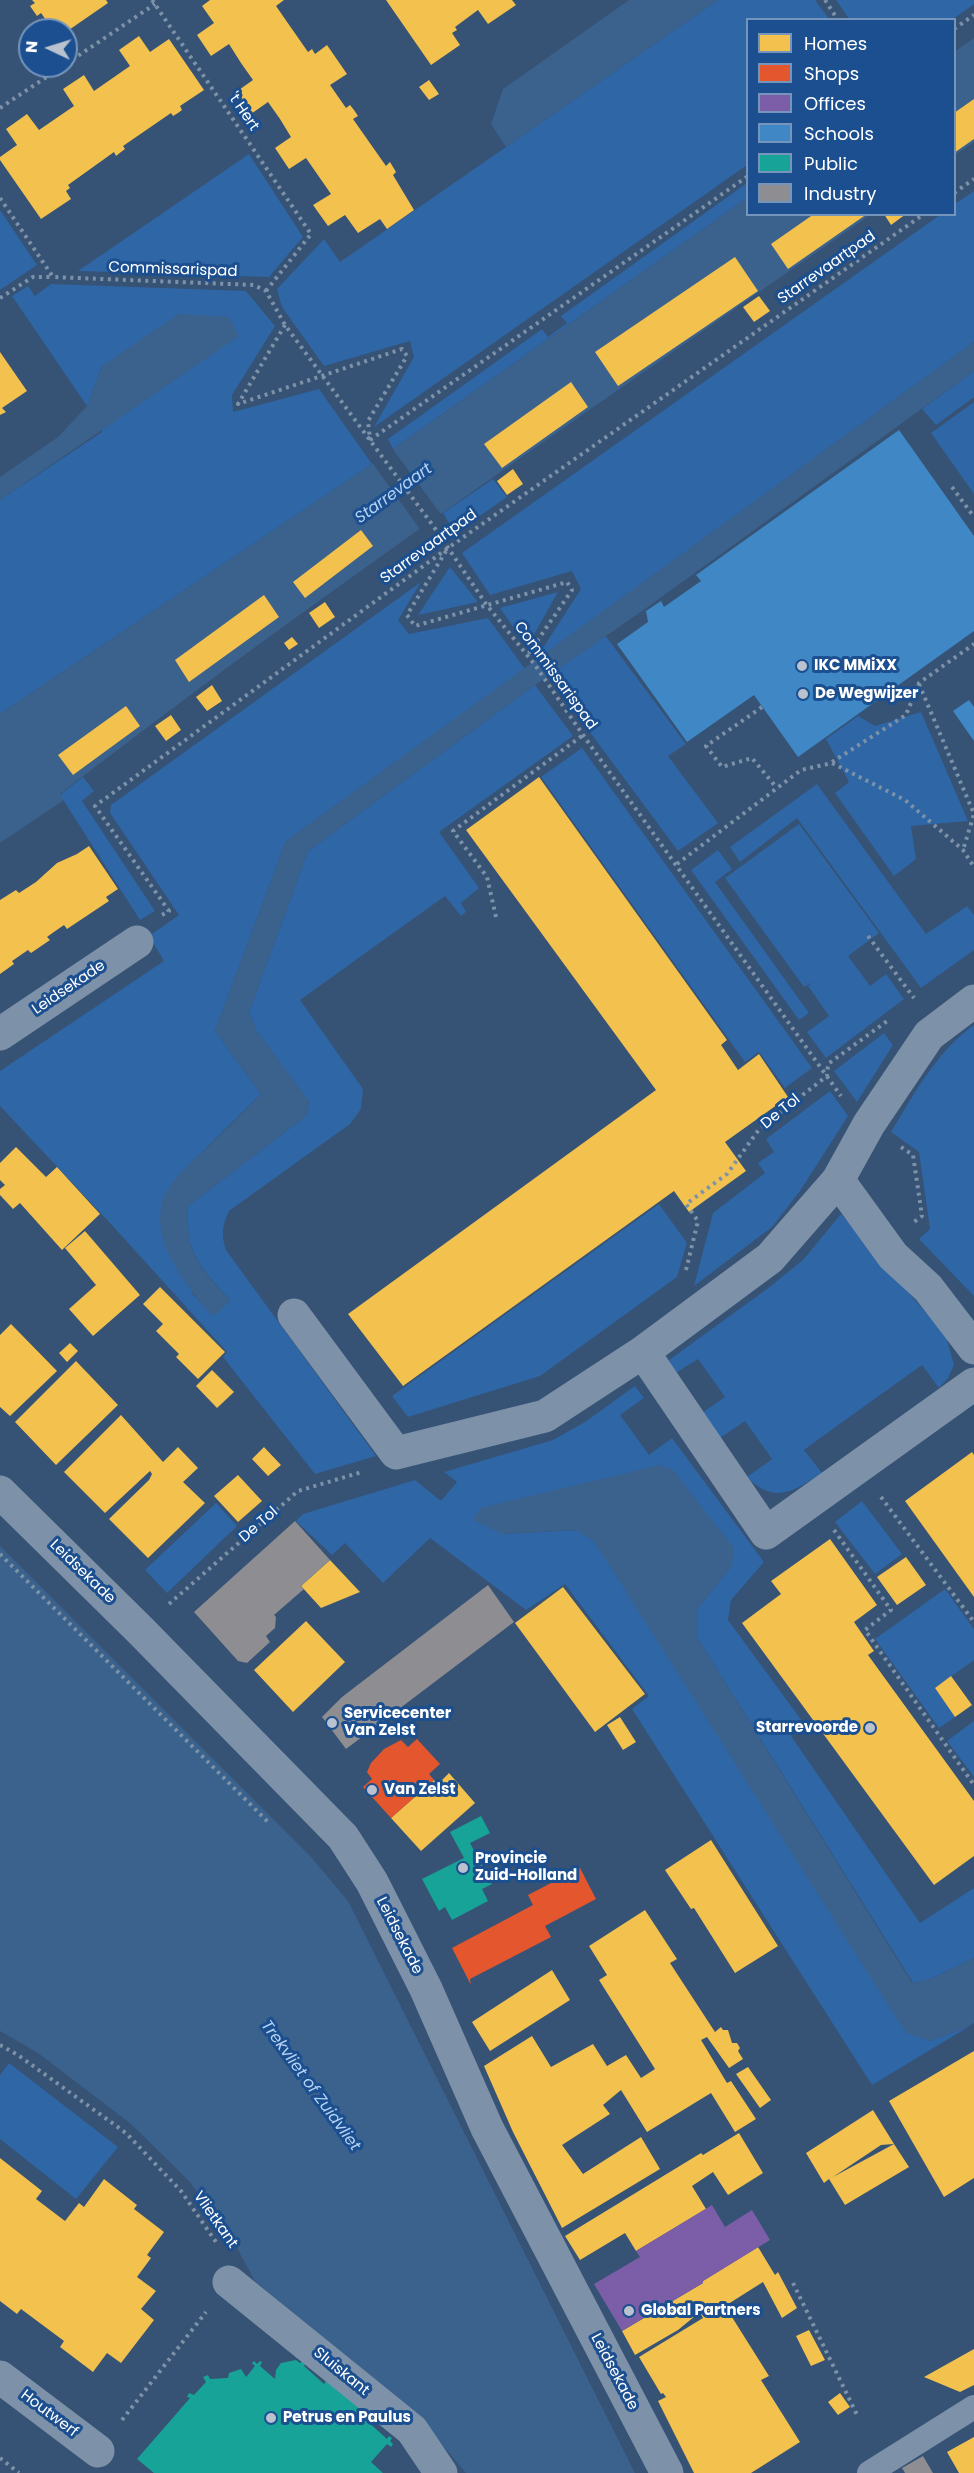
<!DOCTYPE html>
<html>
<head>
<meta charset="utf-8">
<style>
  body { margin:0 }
  #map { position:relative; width:974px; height:2473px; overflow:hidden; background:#365274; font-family:Poppins,sans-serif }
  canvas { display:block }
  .legend { position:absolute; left:746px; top:18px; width:210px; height:198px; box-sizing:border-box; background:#1b4f8f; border:2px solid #7695bc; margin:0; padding:8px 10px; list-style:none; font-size:18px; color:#fff }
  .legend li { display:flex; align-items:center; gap:12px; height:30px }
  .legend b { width:30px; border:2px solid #7695bc }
  .north { position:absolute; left:18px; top:18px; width:60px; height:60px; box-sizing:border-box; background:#1b4f8f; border:2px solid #7695bc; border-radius:50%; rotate:274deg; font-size:16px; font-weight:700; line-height:24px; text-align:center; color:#fff }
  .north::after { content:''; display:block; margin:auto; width:21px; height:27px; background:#b9c2ce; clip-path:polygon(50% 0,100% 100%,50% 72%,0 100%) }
</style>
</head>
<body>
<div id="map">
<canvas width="974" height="2473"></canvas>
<ul class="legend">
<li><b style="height:16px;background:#f2c14e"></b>Homes</li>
<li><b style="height:16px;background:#e4572e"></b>Shops</li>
<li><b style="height:16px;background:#7b5ea7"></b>Offices</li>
<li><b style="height:16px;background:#3f88c5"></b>Schools</li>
<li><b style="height:16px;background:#17a398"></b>Public</li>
<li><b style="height:16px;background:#8d8d92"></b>Industry</li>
</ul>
<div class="north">N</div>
</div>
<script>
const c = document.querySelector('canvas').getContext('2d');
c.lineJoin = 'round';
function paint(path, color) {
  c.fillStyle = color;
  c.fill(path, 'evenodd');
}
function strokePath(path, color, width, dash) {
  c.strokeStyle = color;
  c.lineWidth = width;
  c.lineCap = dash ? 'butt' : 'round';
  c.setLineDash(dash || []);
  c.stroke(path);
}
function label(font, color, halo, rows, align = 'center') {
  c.font = font + ' Poppins,sans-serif';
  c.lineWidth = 6;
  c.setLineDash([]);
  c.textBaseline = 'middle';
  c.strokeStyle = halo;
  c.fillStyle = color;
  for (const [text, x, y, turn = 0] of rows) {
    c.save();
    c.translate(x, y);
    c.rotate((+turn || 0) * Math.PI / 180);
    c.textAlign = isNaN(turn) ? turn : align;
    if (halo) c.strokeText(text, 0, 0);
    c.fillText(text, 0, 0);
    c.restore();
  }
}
const green = new Path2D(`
  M718,0H815L829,19L748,20L747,165L374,427L414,357L410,341L324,366L282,307L277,289L324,239L340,262Z
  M836,0H974V4L953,19L850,20Z
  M249,154L303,237L269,277L78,271Z
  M747,183V198L393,449L388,439L542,329L548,337L567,323L561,316Z
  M974,191V342L541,657L539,654L581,589L572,571L490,595L462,553L940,215L954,214L955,204Z
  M0,210L37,265L0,290Z
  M51,284L246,291L275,326L232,395L233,412L319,389L372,464L0,714V500L102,432V366L87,406L12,296L28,286L35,296Z
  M974,371V397L936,425L922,409Z
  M974,402V494L931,433Z
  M493,479L507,497L455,533L443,513Z
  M450,567L478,602L418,615Z
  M421,582L398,620L409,634L488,618L525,669L286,841L215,1031L261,1094L182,1172L192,1293L212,1315L230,1300C199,1265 185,1255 188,1206L306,1116L309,1102L256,1030L249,1012L308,851L535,685L573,736L439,832L479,888L461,903L466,912L461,916L445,896L300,1000L363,1089L361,1109L350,1124L229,1211C222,1226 221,1235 226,1250L376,1456L315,1474L223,1357L227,1352L110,1223L0,1106V1071L164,961L149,936L179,915L110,813L111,805Z
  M558,592L527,647L500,608Z
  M605,635L686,744L668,756L718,823L678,851L589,731L551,674Z
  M921,712L968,821L911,826L916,859L894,876L835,793L849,782L826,739L858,716L875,726Z
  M582,748L812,1068L785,1088L759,1052L745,1062L541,777Z
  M83,777L94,791L82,801L155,911L140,920L60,795Z
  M817,784L926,934L967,906L974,915V950L921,988L797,818L740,862L730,847Z
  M799,824L879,933L848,956L870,986L886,974L904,999L826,1058L807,1032L829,1016L808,986L813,982L804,987L725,878Z
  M718,850L732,869L715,882L809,1013L799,1020L691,870Z
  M974,1025V1296L919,1239L930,1229L919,1152L891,1132C914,1094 937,1051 974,1025Z
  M884,1033L893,1045L857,1102L834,1071Z
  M830,1091L848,1116L800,1191L772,1227L694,1286L713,1213L765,1173L758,1163L774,1152L766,1139Z
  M659,1204L687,1243L677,1277L540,1376L408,1417L392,1396Z
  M841,1214L946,1336L954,1365L948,1378L939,1388L922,1365L816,1441L804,1450L822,1473C794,1491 774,1505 747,1477L772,1459L745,1421L720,1438L702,1413L725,1397L698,1359L674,1374L665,1363L767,1289L803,1260Z
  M635,1386L644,1398L620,1415L649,1455L672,1438L764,1562L731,1600L728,1620L805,1725L791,1736L920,1923L974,1888V1958L930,1979L913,1983L698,1639V1608L732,1565L673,1470L502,1534L577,1530L594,1541L663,1647L930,2041L970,2026L872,2085L632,1709L649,1696L565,1584L526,1610L430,1538L383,1583L345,1543L332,1555L296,1521L303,1514L415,1480L441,1501L457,1482L444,1472L553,1440L585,1422Z
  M862,1501L902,1554L875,1574L835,1522Z
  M216,1503L237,1526L167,1593L145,1570Z
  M945,1589L974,1629V1660L935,1688L955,1717L939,1728L875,1639Z
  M974,1721V1777L947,1741Z
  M9,2063L118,2147L76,2199L0,2139V2075Z`);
const water = new Path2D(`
  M629,0H718L506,147L491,124L503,89Z
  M974,38V142L955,155L954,52Z
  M747,198L748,214L870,215C598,405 322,591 60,794L64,800L0,843V714L372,464Z
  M179,314L229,317L239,336L0,500V477L58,437L87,406L102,366Z
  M974,342V371L645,609L535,685L308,851L249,1012L256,1030L309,1101L306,1116L188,1206C185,1255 199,1266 230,1300L222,1309L212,1316C186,1286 142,1231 168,1190C178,1173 194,1160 209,1146C226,1129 244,1112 261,1094L215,1031L286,841Z
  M660,1465L673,1470L734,1548L732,1565L698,1608V1639L912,1983L930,1979L974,1958V2023L970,2026L930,2041L906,2033L594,1541L576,1530L502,1534L473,1520L480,1508Z
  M0,1546L311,1857L348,1901L635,2473H466L419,2418L255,2281L231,2237L189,2181L131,2124L38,2053L0,2031Z`);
const pier = new Path2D(`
  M391,447L443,517L422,532L371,461Z`);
const homes = new Path2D(`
  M32,0H106L108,3L66,32L53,30L41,13L37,16L30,6L35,3Z
  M210,0H284L276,6L308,52L312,49L315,54L327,45L347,74L330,85L346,108L350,105L354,110L358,116L353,119L386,166L390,162L396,172L393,175L414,210L387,229L380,219L358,233L345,215L328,226L313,205L331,194L306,158L289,169L275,148L291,137L280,119L268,102L251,114L236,92L253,80L241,63L229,44L211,56L197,35L214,23L202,6Z
  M386,0H512L516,5L488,24L478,10L455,27L457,30L452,33L460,45L431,65Z
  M139,36L150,52L169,39L204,90L180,106L182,110L178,113L173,116L171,113L123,146L125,149L121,152L116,156L114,152L68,185L70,188L66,191L71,199L41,219L0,160V157L17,145L6,129L27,114L39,130L74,106L63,89L84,75L94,91L130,66L119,50Z
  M429,80L439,94L429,100L419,87Z
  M974,99V139L954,153V113Z
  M814,214H867L788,269L771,244Z
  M884,214H906L891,225Z
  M735,257L758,291L618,386L595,352Z
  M759,296L770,311L754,322L743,307Z
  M0,352L27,391L2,408L6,412L0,415Z
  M571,382L588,407L502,468L484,444Z
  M513,469L523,484L507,495L497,481Z
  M361,530L373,546L305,598L293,582Z
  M264,595L279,617L189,682L175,660Z
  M325,602L335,617L319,628L309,613Z
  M292,637L298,644L289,650L284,643Z
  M212,685L222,701L207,711L196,697Z
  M126,706L140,726L73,775L58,755Z
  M171,715L181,730L166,741L155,726Z
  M539,777L727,1040L721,1045L738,1070L759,1054L788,1097L725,1142L746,1171L689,1212L674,1191L403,1386L348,1314L656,1090L466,830Z
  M89,846L118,889L106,897L109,901L67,929L64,925L51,934L47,937L50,940L31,953L28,950L12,961L14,964L0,974V900L16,890L19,893L36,882L57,863L77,854Z
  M16,1147L46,1177L57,1167L100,1214L62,1250L20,1203L13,1209L0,1195V1189L5,1185L0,1180V1163Z
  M85,1231L140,1295L93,1336L69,1309L96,1285L65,1248Z
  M160,1287L225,1352L198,1379L176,1357L179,1354L156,1331L163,1324L143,1304Z
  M11,1324L57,1371L10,1416L0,1407V1335Z
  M70,1343L78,1351L67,1362L59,1353Z
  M76,1361L118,1405L56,1465L15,1422Z
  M212,1370L234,1392L217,1408L196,1386Z
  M121,1415L163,1462L178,1447L198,1468L183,1482L205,1503L148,1558L109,1519L149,1480L152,1474L150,1471L105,1513L64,1472Z
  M264,1447L281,1465L268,1476L252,1459Z
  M972,1452L974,1455V1597L905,1501Z
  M238,1475L262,1501L238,1522L214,1496Z
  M830,1539L877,1605L854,1622L874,1651L868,1655L974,1801V1856L934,1885L742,1623L781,1594L771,1581Z
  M906,1557L926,1585L897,1605L877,1577Z
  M330,1560L360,1592L321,1608L301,1586Z
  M563,1587L645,1694L595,1732L515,1623Z
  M306,1621L345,1662L293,1712L254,1670Z
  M951,1676L972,1705L955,1717L935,1688Z
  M620,1717L636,1742L623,1750L607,1725Z
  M449,1773L475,1803L421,1851L391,1818L434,1780L438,1784Z
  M711,1840L778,1946L735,1973L694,1908L691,1909L665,1870Z
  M645,1910L677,1959L670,1963L715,2032L721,2027L723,2030H728L732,2043H737L740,2048L738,2051L743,2059L729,2068L707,2037L701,2040L727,2083L731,2081L756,2119L735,2132L711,2093L647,2132L621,2090L603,2105L610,2114L562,2145L583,2174L641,2137L660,2169L562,2228L513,2132L484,2066L532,2036L551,2067L593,2044L607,2066L626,2055L641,2078L655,2069L599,1980L607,1975L589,1946Z
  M552,1970L570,2000L490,2051L472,2022Z
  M974,2051V2178L944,2197L889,2101Z
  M748,2067L771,2100L760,2108L736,2074Z
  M873,2110L894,2144L881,2145L833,2177L894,2144L909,2167L845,2205L829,2179L824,2183L806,2153Z
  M739,2133L763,2173L728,2195L713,2172L692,2186L706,2209L636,2251L625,2233L580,2260L565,2236L701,2153L703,2155Z
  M0,2158L42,2191L36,2199L65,2221L79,2203L84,2207L104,2179L137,2205L134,2209L164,2232L147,2255L151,2258L137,2277L156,2291L141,2309L154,2320L121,2363L107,2353L93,2372L60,2347L64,2341L21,2309L17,2314L0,2301Z
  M758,2247L775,2275L778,2272L797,2308L782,2318L763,2282L725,2306L769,2376L761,2380L800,2442L751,2473H694L658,2401L666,2397L663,2393L661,2394L639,2357L703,2318L700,2312L678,2330L635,2355L622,2331L703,2283V2281Z
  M809,2330L825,2360L811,2366L796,2336Z
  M974,2349V2385L960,2392L924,2377Z
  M840,2393L850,2407L838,2415L828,2402Z
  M974,2437V2473H959L947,2452Z`);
const shops = new Path2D(`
  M417,1739L440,1764L429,1774L434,1780L391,1818L363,1787L372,1779L367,1772L371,1763L384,1749L401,1740L408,1747Z
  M580,1868L596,1899L545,1926L551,1937L470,1979L471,1985L452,1948L533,1905L528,1895Z`);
const offices = new Path2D(`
  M712,2205L725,2227L752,2210L770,2240L703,2281V2283L622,2331L594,2284L640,2257L636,2251Z`);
const schools = new Path2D(`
  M899,430L974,536V631L798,757L754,695L687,742L617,644L648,622L646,611L661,601L664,607L701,581L696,575Z
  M969,700L974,707V741L953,711Z`);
const public = new Path2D(`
  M481,1816L490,1833L470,1843L492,1884L482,1889L488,1901L452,1920L445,1907L439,1911L422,1879L464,1858L450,1832Z
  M296,2360L300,2363L304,2360L306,2362L304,2366L324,2384L328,2378L370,2415L366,2420L387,2439L389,2436L392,2438L390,2441L393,2444L391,2447L387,2444L371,2462L383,2473H154L137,2459L190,2398L187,2397L189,2393L194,2395L206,2382L203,2377L208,2375L210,2379L228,2378L229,2373L241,2369L246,2377L255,2366L252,2363L254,2361L257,2364L260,2361L262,2362L260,2366L275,2379L276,2370L281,2363Z`);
const industry = new Path2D(`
  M295,1521L330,1560L301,1586L304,1589L274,1615L276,1617L275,1628L266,1636L270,1642L247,1663L238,1661L194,1612Z
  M488,1585L514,1622L346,1749L322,1717L342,1697Z
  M923,2456L933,2473H905L902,2468Z`);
const path = new Path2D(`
  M152,0L311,234L266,291
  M825,0L838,20
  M954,29L974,15
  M66,64L155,4
  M0,108L63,66
  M954,193L974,179
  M0,198L53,277L254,285L266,291L285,325L434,527L486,604L535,665L583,735L841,1096
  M0,298L33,277H53
  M285,325L238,404L402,349L407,356L368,421L370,440
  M370,440L748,176
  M952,487L974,517
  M446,551L407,615L415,626L567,582L572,590L527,656
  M919,684L974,814L963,850
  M762,707L706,746L722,767L752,758L776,787
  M832,762L906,715L919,683L974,644
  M677,864L801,770L832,763L905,800L963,850L974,867
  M162,915L169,911L95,806L448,548L924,214
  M496,917L487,877L453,831L583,735
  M868,936L914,998
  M901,1147L913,1155L922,1216L914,1222
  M686,1270L698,1221L686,1204L727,1174L760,1128L827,1076L828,1064L890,1019
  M881,1497L974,1622
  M834,1530L891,1610L865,1630L974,1785
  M0,1554L268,1822
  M169,1604L298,1491L362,1472
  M0,2045L18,2055L126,2133L181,2191L218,2245
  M793,2283L857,2415
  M122,2420L206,2312
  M0,2458L19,2473`);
const service = new Path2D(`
  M869,2473L974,2407`);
const minor = new Path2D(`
  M0,1034L137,942
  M838,1180L893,1256L928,1288L974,1348
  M294,1315L396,1453L545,1416L643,1352L770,1258L838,1180L869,1124L929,1035L974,1001
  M643,1352L766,1533L974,1384
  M0,1492L140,1630L343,1837L372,1882L426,1989L487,2128L667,2473
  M229,2282L412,2430L441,2473
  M0,2377L98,2451`);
const markers = [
  [802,666,6,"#b9c2ce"],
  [803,694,6,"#b9c2ce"],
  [332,1723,6,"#b9c2ce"],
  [870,1728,6,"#b9c2ce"],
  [372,1790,6,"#b9c2ce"],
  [463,1868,6,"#b9c2ce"],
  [629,2311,6,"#b9c2ce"],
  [271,2418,6,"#b9c2ce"]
];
const streetNames = [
  ["'t Hert",243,112,56],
  ["Starrevaartpad",827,268,-35],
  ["Commissarispad",173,270,2],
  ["Starrevaartpad",429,547,-36],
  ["Commissarispad",555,676,54],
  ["Leidsekade",69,988,-34],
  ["De Tol",781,1112,-39],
  ["De Tol",259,1525,-41],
  ["Leidsekade",82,1572,44],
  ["Leidsekade",399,1936,63],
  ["Vlietkant",215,2220,55],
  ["Sluiskant",341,2372,39],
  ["Leidsekade",614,2372,62],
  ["Houtwerf",49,2414,37]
];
const poiNames = [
  ["IKC MMiXX",814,666],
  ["De Wegwijzer",815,694],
  ["Servicecenter",344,1714],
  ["Van Zelst",344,1731],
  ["Starrevoorde",858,1728,"right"],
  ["Van Zelst",384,1790],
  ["Provincie",475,1859],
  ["Zuid-Holland",475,1876],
  ["Global Partners",641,2311],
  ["Petrus en Paulus",283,2418]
];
const waterNames = [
  ["Starrevaart",394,494,-36],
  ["Trekvliet of Zuidvliet",310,2086,54]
];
paint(green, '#2f66a5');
paint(water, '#3b618d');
paint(pier, '#365274');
paint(homes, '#f2c14e');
paint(shops, '#e4572e');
paint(offices, '#7b5ea7');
paint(schools, '#3f88c5');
paint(public, '#17a398');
paint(industry, '#8d8d92');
strokePath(path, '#7d92a8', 4, [3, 4.5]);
strokePath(service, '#7d92a8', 24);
strokePath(minor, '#7d92a8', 33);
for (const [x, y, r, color] of markers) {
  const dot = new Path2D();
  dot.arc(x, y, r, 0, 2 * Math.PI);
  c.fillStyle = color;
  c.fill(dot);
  strokePath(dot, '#1b4f8f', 2);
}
label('15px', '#fff', '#1b4f8f', streetNames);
label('bold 15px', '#fff', '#1b4f8f', poiNames, 'left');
label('italic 16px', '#b5d3f5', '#1b4f8f', waterNames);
</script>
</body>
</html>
